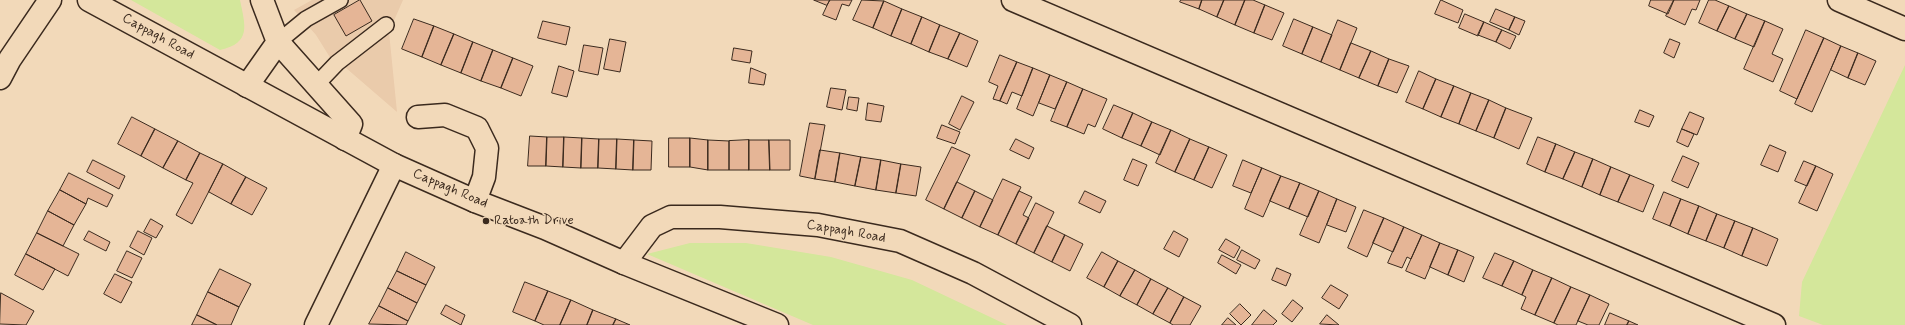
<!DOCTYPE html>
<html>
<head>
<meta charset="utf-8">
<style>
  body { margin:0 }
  canvas { display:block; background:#f2d9b9 }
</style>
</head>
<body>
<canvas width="1905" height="325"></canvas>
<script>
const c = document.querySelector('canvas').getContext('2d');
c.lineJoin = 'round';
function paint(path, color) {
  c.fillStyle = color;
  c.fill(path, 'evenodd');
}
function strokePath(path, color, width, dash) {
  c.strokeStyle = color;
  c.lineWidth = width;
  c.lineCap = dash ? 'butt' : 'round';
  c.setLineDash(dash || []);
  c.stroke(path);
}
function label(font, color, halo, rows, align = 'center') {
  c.font = font + ' Mynerve,sans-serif';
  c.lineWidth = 3;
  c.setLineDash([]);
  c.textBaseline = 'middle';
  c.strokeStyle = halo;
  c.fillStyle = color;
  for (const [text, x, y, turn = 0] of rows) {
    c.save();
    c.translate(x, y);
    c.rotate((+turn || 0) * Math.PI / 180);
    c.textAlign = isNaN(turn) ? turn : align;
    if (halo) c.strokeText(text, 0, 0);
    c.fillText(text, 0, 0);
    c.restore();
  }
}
const built = new Path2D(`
  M312,0H403L389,32L397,112L346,68L331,59L316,35L294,10Z`);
const green = new Path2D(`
  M131,0H240C245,25 252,43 220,50Z
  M1905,65V325H1823L1799,316L1802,282Z
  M690,243H746L831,257L912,280L1007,325H813L647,254Z`);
const building = new Path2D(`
  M360,0L372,21L346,36L334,15Z
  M814,0H830L827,5Z
  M830,0H852L849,6L842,4L836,20L823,15Z
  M862,0L884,1L873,28L853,20Z
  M1181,0H1202L1199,9L1180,2Z
  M1202,0H1224L1217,17L1199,9Z
  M1224,0H1245L1235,25L1217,17Z
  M1245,0H1253L1265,5L1254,33L1235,25Z
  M1441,0L1463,10L1458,23L1435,14Z
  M1651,0H1674L1668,14L1649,6Z
  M1674,0H1700L1696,10L1692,9L1685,25L1666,16Z
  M1709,0H1715L1729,6L1717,31L1699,23Z
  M884,1L902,9L891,36L873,28Z
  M1265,5L1284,13L1272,40L1254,33Z
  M1729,6L1747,14L1735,39L1717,31Z
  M902,9L922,17L911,44L891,36Z
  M1496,9L1515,17L1509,30L1490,22Z
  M1465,14L1484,22L1478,36L1459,28Z
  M1747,14L1765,21L1754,47L1735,39Z
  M922,17L940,25L929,52L911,44Z
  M1515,17L1525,21L1519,35L1509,30Z
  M414,19L434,26L422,57L402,49Z
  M1294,19L1313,27L1302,54L1283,46Z
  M1338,20L1357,28L1340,70L1321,62Z
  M543,21L570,27L566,45L538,38Z
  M1765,21L1783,29L1772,54L1783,59L1773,82L1744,69Z
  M1484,22L1502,30L1496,42L1478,35Z
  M940,25L960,33L948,59L929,52Z
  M434,26L454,34L441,65L422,57Z
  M1313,27L1332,35L1321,62L1302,54Z
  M1502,30L1516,36L1510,49L1496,42Z
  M1806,30L1824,38L1797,99L1780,91Z
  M960,33L978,41L967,67L948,59Z
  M454,34L473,42L461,73L441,65Z
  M1824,38L1841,46L1812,112L1795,104Z
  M610,39L626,42L620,72L604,69Z
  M1670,39L1680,43L1674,58L1664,53Z
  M473,42L493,50L481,81L461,73Z
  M1351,43L1371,51L1359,78L1340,70Z
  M584,45L603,48L598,75L579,71Z
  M1841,46L1858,53L1848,78L1831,70Z
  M734,48L752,51L750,63L732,60Z
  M493,50L513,58L501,88L481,81Z
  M1371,51L1389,59L1378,86L1359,78Z
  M1858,53L1876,61L1865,85L1848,78Z
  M1000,55L1017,62L1000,101L993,99L998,86L989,82Z
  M513,58L533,66L521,96L501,88Z
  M1389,59L1409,66L1397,93L1378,86Z
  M1017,62L1033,68L1022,96L1012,92L1007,104L1000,101Z
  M559,66L574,71L567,97L552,93Z
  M751,68L766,74L764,85L749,83Z
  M1033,68L1050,75L1033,116L1017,109Z
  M1419,71L1436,79L1423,109L1406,102Z
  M1050,75L1067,82L1055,109L1039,103Z
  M1436,79L1454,86L1441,117L1423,109Z
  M1067,82L1083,89L1067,127L1051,121Z
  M1454,86L1471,93L1459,124L1441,117Z
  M831,88L846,90L842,110L827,107Z
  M1083,89L1107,99L1095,127L1088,124L1084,134L1067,127Z
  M1471,93L1489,100L1476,131L1459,124Z
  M962,96L974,102L960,130L949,124Z
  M849,97L859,98L857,111L847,109Z
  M1489,100L1506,108L1494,138L1476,131Z
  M868,103L884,106L881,122L866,120Z
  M1114,105L1133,113L1122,138L1103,129Z
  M1506,108L1532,118L1519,149L1494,138Z
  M1640,110L1654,116L1649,127L1635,122Z
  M1690,112L1704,118L1697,135L1682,129Z
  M1133,113L1152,122L1141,146L1122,138Z
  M132,117L155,129L141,156L118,144Z
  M1152,122L1171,130L1160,155L1141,146Z
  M810,123L825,125L815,179L800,176Z
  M942,125L960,132L955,144L937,138Z
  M155,129L178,141L163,168L141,156Z
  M1682,129L1694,134L1688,147L1677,142Z
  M1171,130L1190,139L1175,172L1156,163Z
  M530,136L547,137L546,166H528Z
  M547,137H564L563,167L546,166Z
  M564,137L582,138L581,168L563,167Z
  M1538,137L1556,144L1545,172L1527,164Z
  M582,138L599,139L598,168H581Z
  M669,138H690V167H669Z
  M690,138L708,140V170L690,167Z
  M599,139H617L616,169L598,168Z
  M617,139L634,140L633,170L616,169Z
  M1016,139L1034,148L1029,159L1010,150Z
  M1190,139L1209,147L1194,180L1175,172Z
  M634,140L652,141L651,170H633Z
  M708,140L729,141V170H708Z
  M749,140H769L770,170H749Z
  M749,140V170H729V141Z
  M769,140H790V170H770Z
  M178,141L200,153L186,180L163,168Z
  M1556,144L1575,152L1563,179L1545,172Z
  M1770,145L1786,152L1778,172L1761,165Z
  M952,147L970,155L944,209L926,200Z
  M1209,147L1227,155L1212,188L1194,180Z
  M820,150L840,153L835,182L815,179Z
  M1575,152L1593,159L1582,187L1563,179Z
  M200,153L223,164L192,224L176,215L193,183L186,180Z
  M840,153L861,157L855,186L835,182Z
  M1683,156L1699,163L1688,188L1672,181Z
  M861,157L881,160L876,190L855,186Z
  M1133,159L1147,165L1138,186L1124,180Z
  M1593,159L1611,167L1600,195L1582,187Z
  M93,160L125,176L119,189L87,172Z
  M881,160L901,164L896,193L876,190Z
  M1243,160L1262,168L1251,193L1233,186Z
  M1804,161L1816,166L1807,186L1795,181Z
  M223,164L246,177L231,204L209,192Z
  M901,164L921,167L916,196L896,193Z
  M1816,166L1833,174L1817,211L1799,203Z
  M1611,167L1630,175L1618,202L1600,195Z
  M1262,168L1281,176L1263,217L1245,209Z
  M69,173L113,195L107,207L88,198L86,204L60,190Z
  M1630,175L1654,185L1643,212L1618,202Z
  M1281,176L1300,183L1289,209L1270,201Z
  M246,177L267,188L252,215L231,204Z
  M1003,179L1021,187L998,235L980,227Z
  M957,182L975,191L962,218L944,209Z
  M1300,183L1319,191L1308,217L1289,209Z
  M60,190L86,204L74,225L48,211Z
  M975,191L993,200L980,227L962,218Z
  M1019,191L1032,197L1023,215L1029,218L1016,244L998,235Z
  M1085,191L1106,201L1100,213L1079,203Z
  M1319,191L1337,199L1319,243L1300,235Z
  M1664,192L1681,199L1670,226L1653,219Z
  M1337,199L1356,207L1346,232L1327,225Z
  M1681,199L1699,206L1688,234L1670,226Z
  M1036,203L1054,212L1034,253L1016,244Z
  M1699,206L1717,214L1706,241L1688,234Z
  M1364,210L1384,218L1367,257L1348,248Z
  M48,211L74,225L63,246L37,233Z
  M1717,214L1735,221L1724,248L1706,241Z
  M1384,218L1404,227L1393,252L1373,243Z
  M151,219L163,226L156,238L144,232Z
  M1735,221L1753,228L1742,256L1724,248Z
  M1047,226L1065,235L1052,262L1034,253Z
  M1404,227L1422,235L1411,259L1407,257L1402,268L1388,263Z
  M1753,228L1778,239L1767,266L1742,256Z
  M89,231L110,242L106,251L84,240Z
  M138,231L152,238L144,255L130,247Z
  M1174,231L1188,239L1179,257L1164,249Z
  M37,233L79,254L68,276L26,254Z
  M1065,235L1083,244L1070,271L1052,262Z
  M1422,235L1440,243L1425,279L1406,271Z
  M1226,239L1240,247L1234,258L1219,250Z
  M1440,243L1458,250L1448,275L1430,267Z
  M1242,250L1260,260L1255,269L1237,260Z
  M1458,250L1474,257L1464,282L1448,275Z
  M127,251L142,258L132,278L117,271Z
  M406,252L435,267L426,285L397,271Z
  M1102,252L1118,261L1104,287L1087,278Z
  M1495,253L1514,261L1502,286L1483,278Z
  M26,254L55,269L43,290L15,275Z
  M1222,255L1241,265L1236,274L1218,263Z
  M1118,261L1135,270L1120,296L1104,287Z
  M1514,261L1533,270L1522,295L1502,286Z
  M1277,268L1291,274L1286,286L1272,280Z
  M220,269L251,284L239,307L208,292Z
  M1135,270L1151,279L1137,305L1120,296Z
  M1533,270L1552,278L1535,315L1521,309L1526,297L1522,295Z
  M397,271L426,285L417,303L388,288Z
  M115,274L132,282L121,303L104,294Z
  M1552,278L1571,287L1554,323L1535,315Z
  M1151,279L1168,288L1153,314L1137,305Z
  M525,282L548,291L535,321L513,312Z
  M1331,285L1348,295L1339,309L1322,298Z
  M1571,287L1590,295L1576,325H1558L1554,323Z
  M388,288L417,303L408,321L379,306Z
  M1168,288L1184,297L1170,323L1153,314Z
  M548,291L571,300L560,325H544L535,321Z
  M208,292L239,307L231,325H217L197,315Z
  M1,293L34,311L26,325L0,324Z
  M1590,295L1609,304L1599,325H1588L1578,321Z
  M1184,297L1201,306L1190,325H1173L1170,323Z
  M571,300L593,310L587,325H560Z
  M1293,300L1303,308L1292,322L1282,314Z
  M1240,304L1251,315L1241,325L1230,314Z
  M446,305L465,315L461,325L441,314Z
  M379,306L408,321L406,325L369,324Z
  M593,310L616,319L613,325H587Z
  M1264,310L1277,321L1273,325H1252Z
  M1610,313L1629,321L1627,325H1605Z
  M197,315L217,325H192Z
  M1327,315L1339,325L1320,324Z
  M1228,318L1236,325H1222Z
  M616,319L630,325H613Z
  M1629,321L1638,325H1627Z`);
const lane = new Path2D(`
  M278,42L306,19L340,0
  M316,85L337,63L386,25`);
const street = new Path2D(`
  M1013,0L1774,325
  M1839,0L1905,29
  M278,42L351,124L345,139
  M247,86L278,42L262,0
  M418,117L445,115L477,128L487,148L484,177L475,201
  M624,263L652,226L671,217H720L818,225L900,241L973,273L1070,325
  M316,325L394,165`);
const secondary = new Path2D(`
  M89,0L394,165L475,201L545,228L624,263L777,325
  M0,78L10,59L50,0`);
const markers = [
  [486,221,4,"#3b2a1e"]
];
const streetNames = [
  ["Cappagh Road",158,37,29],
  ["Cappagh Road",450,189,23],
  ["Cappagh Road",846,232,10]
];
const poiNames = [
  ["Ratoath Drive",494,221]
];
paint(built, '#eacbab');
paint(green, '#d4e79b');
paint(building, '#e5b596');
strokePath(building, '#3b2a1e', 1);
strokePath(lane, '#3b2a1e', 18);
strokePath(street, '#3b2a1e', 25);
strokePath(secondary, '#3b2a1e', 25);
strokePath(lane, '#f2d9b9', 15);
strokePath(street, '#f2d9b9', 22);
strokePath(secondary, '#f2d9b9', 22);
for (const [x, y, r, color] of markers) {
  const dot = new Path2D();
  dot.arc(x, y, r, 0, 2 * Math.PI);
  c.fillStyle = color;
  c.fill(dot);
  strokePath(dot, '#f2d9b9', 1.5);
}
label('14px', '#3b2a1e', '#f2d9b9', streetNames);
label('14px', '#3b2a1e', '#f2d9b9', poiNames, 'left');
</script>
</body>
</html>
